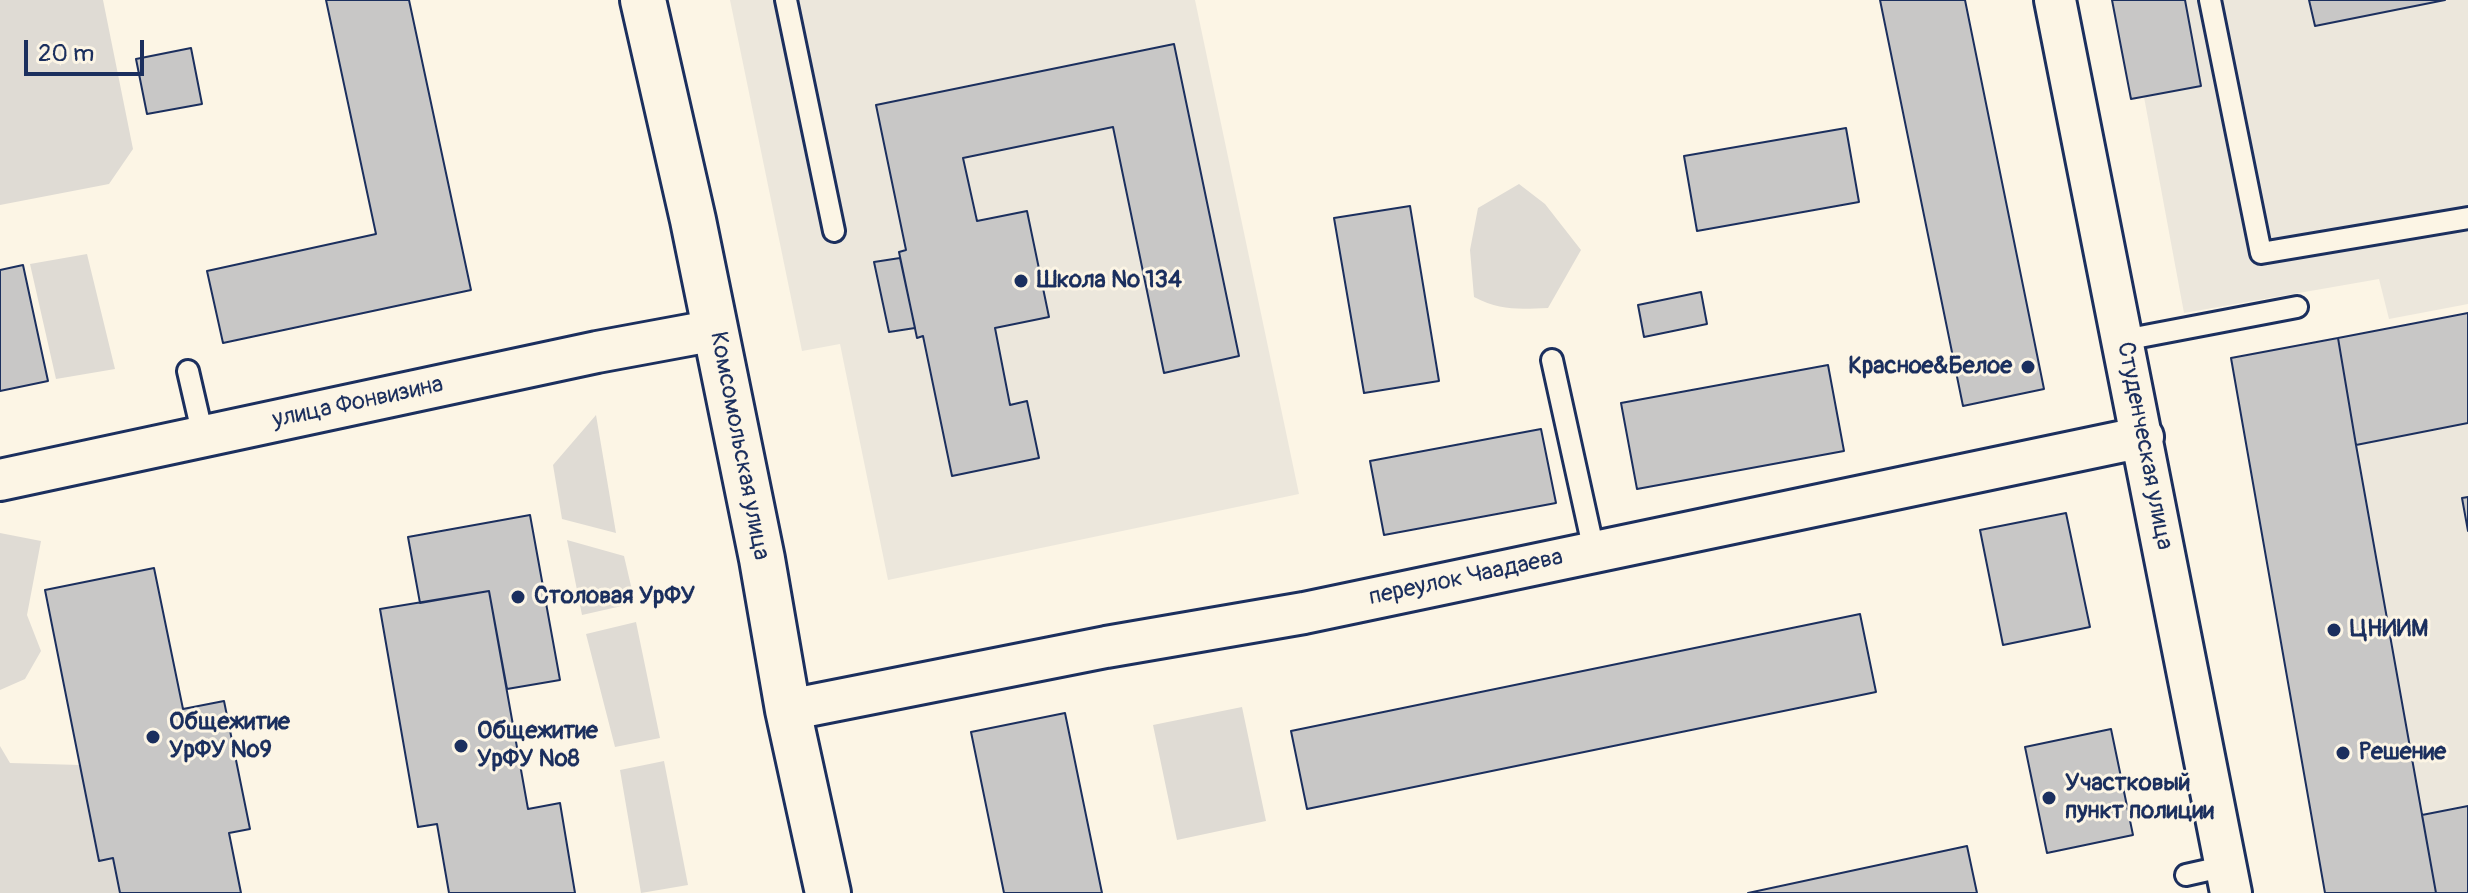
<!DOCTYPE html>
<html>
<head>
<meta charset="utf-8">
<style>
  body { margin:0 }
  #map { position:relative; width:2468px; height:893px; overflow:hidden; background:#fcf5e5; font-family:Pangolin,sans-serif }
  canvas { display:block }
  .scale { position:absolute; left:24px; top:40px; width:120px; height:36px; box-sizing:border-box; border:4px solid #1b2f5e; border-top:0; padding-left:10px; font-size:24px; line-height:28px; white-space:nowrap; color:#1b2f5e; -webkit-text-stroke:6px #fcf5e5; paint-order:stroke }
</style>
</head>
<body>
<div id="map">
<canvas width="2468" height="893"></canvas>
<div class="scale">20 m</div>
</div>
<script>
const c = document.querySelector('canvas').getContext('2d');
c.lineJoin = 'round';
function paint(path, color) {
  c.fillStyle = color;
  c.fill(path, 'evenodd');
}
function strokePath(path, color, width, dash) {
  c.strokeStyle = color;
  c.lineWidth = width;
  c.lineCap = dash ? 'butt' : 'round';
  c.setLineDash(dash || []);
  c.stroke(path);
}
function label(font, color, halo, rows, align = 'center') {
  c.font = font + ' Pangolin,sans-serif';
  c.lineWidth = 6;
  c.setLineDash([]);
  c.textBaseline = 'middle';
  c.strokeStyle = halo;
  c.fillStyle = color;
  for (const [text, x, y, turn = 0] of rows) {
    c.save();
    c.translate(x, y);
    c.rotate((+turn || 0) * Math.PI / 180);
    c.textAlign = isNaN(turn) ? turn : align;
    if (halo) c.strokeText(text, 0, 0);
    c.fillText(text, 0, 0);
    c.restore();
  }
}
const built = new Path2D(`
  M730,0H1195L1299,494L888,580L840,344L802,351Z
  M2112,0H2468V304L2389,319L2379,279L2184,313L2144,97L2131,99Z
  M2468,313V893H2325L2231,358Z`);
const green = new Path2D(`
  M0,0H103L133,149L109,184L0,205Z
  M1519,184L1545,204L1581,250L1548,308C1519,309 1501,311 1474,297L1470,250L1478,208Z
  M87,254L115,369L56,379L30,264Z
  M596,415L616,533L562,519L553,465Z
  M0,533L41,541L27,615L41,651L25,679L0,690Z
  M567,540L624,556L635,603L582,615Z
  M636,622L660,738L615,747L586,634Z
  M1242,707L1266,821L1177,840L1153,725Z
  M0,746L10,763L80,765L113,858L120,893H0Z
  M664,761L688,885L641,893L620,770Z`);
const building = new Path2D(`
  M326,0H409L471,290L223,343L207,271L376,234Z
  M1880,0H1965L2044,389L1963,406Z
  M2112,0H2185L2201,86L2131,99Z
  M2309,0H2445L2315,26Z
  M1174,44L1239,356L1164,373L1113,127L963,158L977,221L1027,211L1049,317L995,328L1010,405L1027,401L1039,458L952,476L923,336L917,338L899,252L906,250L876,105Z
  M191,48L202,104L147,114L136,59Z
  M1846,128L1859,202L1697,231L1684,156Z
  M1410,206L1439,381L1364,393L1334,218Z
  M900,258L915,328L889,332L874,262Z
  M23,265L48,381L0,391V270Z
  M1701,292L1707,324L1644,337L1638,305Z
  M2468,313V423L2356,445L2338,338Z
  M2338,338L2356,445L2436,893H2325L2231,358Z
  M1828,365L1844,451L1637,489L1621,403Z
  M1541,429L1556,503L1384,535L1370,461Z
  M2468,497V531L2462,498Z
  M2066,513L2090,627L2003,645L1980,530Z
  M530,515L560,680L507,689L489,591L420,603L408,537Z
  M154,568L183,709L224,701L250,829L229,833L241,893H120L113,858L99,861L45,590Z
  M489,591L528,809L560,803L575,893H449L437,824L418,827L380,609Z
  M1860,614L1876,692L1307,809L1291,731Z
  M1065,713L1102,893H1004L971,732Z
  M2111,729L2133,835L2047,853L2025,747Z
  M2468,806V893H2436L2422,815Z
  M1967,846L1977,893H1748Z`);
const lane = new Path2D(`
  M786,0L834,231
  M2210,0L2261,253L2468,218
  M2124,340L2297,307
  M1552,360L1594,551
  M188,371L203,436
  M2186,875L2226,866`);
const street = new Path2D(`
  M2055,0L2231,893
  M0,480L597,352L716,330
  M788,710L1106,647L1304,613L2143,437`);
const secondary = new Path2D(`
  M643,0L693,220L762,559L788,710L828,893`);
const markers = [
  [1021,281,8,"#1b2f5e"],
  [2028,367,8,"#1b2f5e"],
  [518,597,8,"#1b2f5e"],
  [2334,630,8,"#1b2f5e"],
  [153,737,8,"#1b2f5e"],
  [461,746,8,"#1b2f5e"],
  [2343,753,8,"#1b2f5e"],
  [2049,798,8,"#1b2f5e"]
];
const poiNames = [
  ["Школа № 134",1037,281],
  ["Красное&Белое",2012,367,"right"],
  ["Столовая УрФУ",534,597],
  ["ЦНИИМ",2350,630],
  ["Общежитие",169,723],
  ["УрФУ №9",169,751],
  ["Общежитие",477,732],
  ["УрФУ №8",477,760],
  ["Решение",2359,753],
  ["Участковый",2065,784],
  ["пункт полиции",2065,812]
];
const streetNames = [
  ["улица Фонвизина",358,403,-12],
  ["Комсомольская улица",739,446,79],
  ["Студенческая улица",2144,446,79],
  ["переулок Чаадаева",1466,578,-12]
];
paint(built, '#ece7dc');
paint(green, '#dfdbd4');
paint(building, '#c8c7c6');
strokePath(building, '#1b2f5e', 2);
strokePath(lane, '#1b2f5e', 26);
strokePath(street, '#1b2f5e', 46);
strokePath(secondary, '#1b2f5e', 50);
strokePath(lane, '#fcf5e5', 20);
strokePath(street, '#fcf5e5', 40);
strokePath(secondary, '#fcf5e5', 44);
for (const [x, y, r, color] of markers) {
  const dot = new Path2D();
  dot.arc(x, y, r, 0, 2 * Math.PI);
  c.fillStyle = color;
  c.fill(dot);
  strokePath(dot, '#fcf5e5', 3);
}
label('bold 24px', '#1b2f5e', '#fcf5e5', poiNames, 'left');
label('24px', '#1b2f5e', '#fcf5e5', streetNames);
</script>
</body>
</html>
